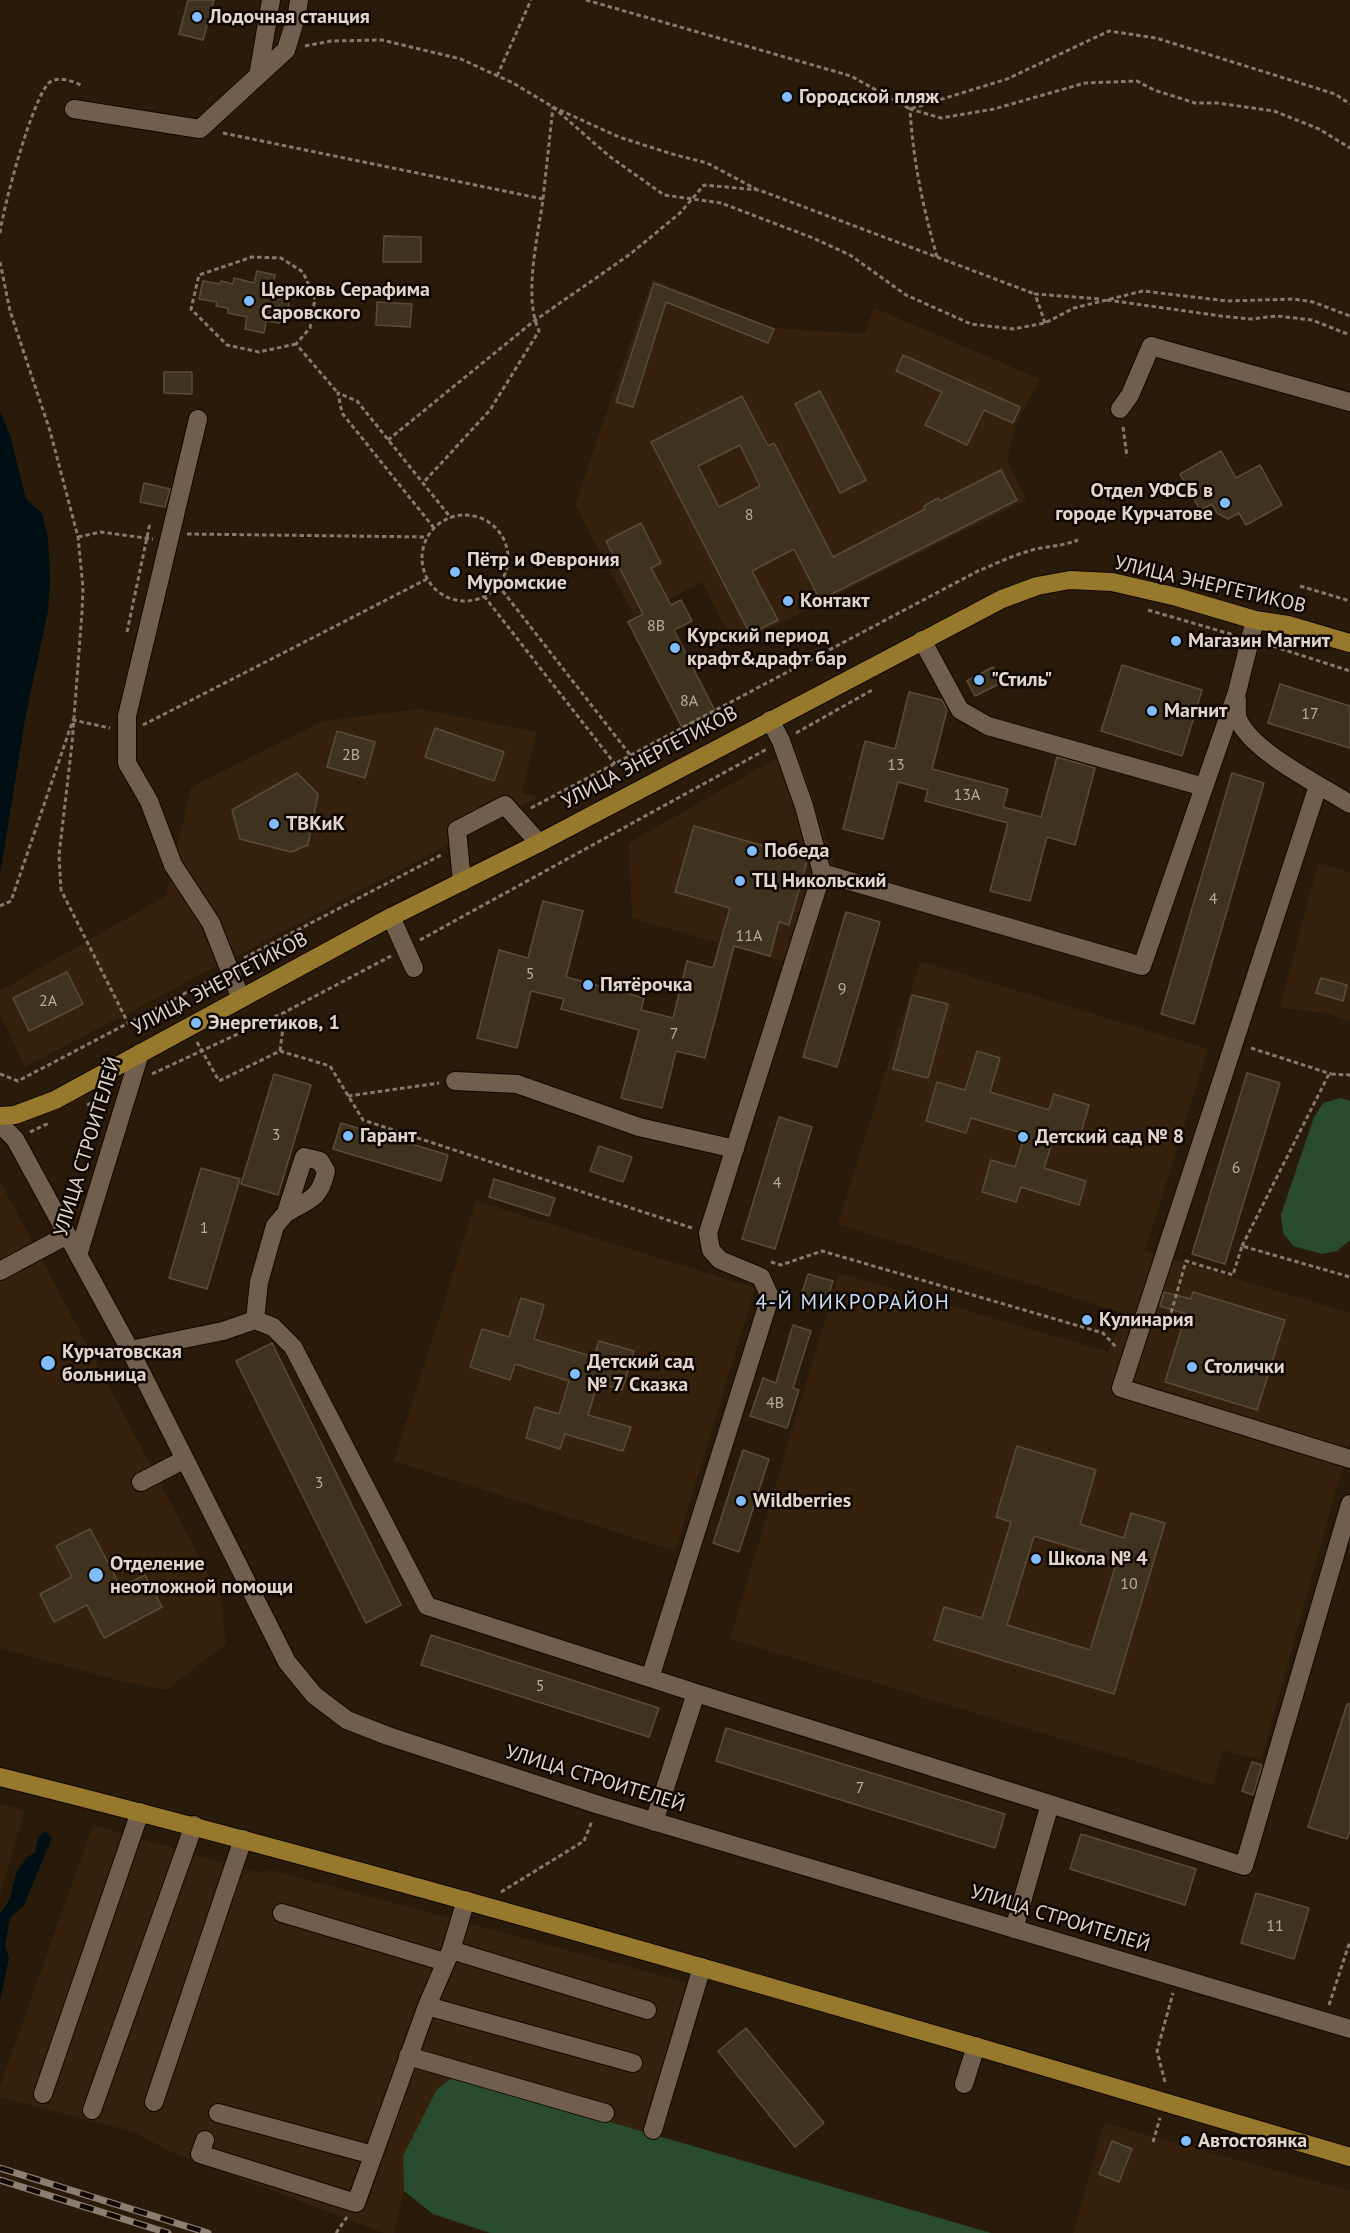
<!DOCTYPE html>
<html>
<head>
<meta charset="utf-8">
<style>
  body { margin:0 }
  canvas { display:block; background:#2a1a0a }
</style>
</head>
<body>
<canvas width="1350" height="2233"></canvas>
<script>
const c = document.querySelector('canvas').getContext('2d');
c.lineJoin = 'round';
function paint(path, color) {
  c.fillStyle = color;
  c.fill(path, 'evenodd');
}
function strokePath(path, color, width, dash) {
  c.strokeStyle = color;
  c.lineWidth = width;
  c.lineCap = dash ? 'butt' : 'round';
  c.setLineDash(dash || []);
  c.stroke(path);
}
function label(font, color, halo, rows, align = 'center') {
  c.font = font + ' "PT Sans",sans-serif';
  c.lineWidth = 5;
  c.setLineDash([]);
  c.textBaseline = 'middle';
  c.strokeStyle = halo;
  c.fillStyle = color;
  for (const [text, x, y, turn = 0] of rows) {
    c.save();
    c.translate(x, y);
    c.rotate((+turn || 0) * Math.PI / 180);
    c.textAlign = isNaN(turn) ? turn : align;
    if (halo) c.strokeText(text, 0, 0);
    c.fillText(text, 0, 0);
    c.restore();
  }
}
const built = new Path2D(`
  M652,279L772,328L865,334L874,308L1040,379L1017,422L1007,460L1026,500L734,646L702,582L634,616L575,505Z
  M419,709L537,732L522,793L539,797L25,1067L0,1014V991L166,896L191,787L324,721Z
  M796,747L834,864L806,968L632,918L629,843Z
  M1318,863L1350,872V1021L1326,1013L1280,1008Z
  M920,961L1208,1049L1145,1251L1350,1313V1440L1261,1760L1223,1750L1214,1785L730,1639L839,1273L1108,1352L1126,1314L838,1224Z
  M0,1181L221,1598L226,1644L166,1690L121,1681L0,1648Z
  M476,1201L755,1288L675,1551L394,1461Z
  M0,1804L25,1810L0,1894Z
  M93,1825L259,1873L271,1870L704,1987L664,2132L649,2133L612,2123L403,2156L404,2191L394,2233H384L171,2152L134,2132L0,2097V2086Z
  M1104,2123L1350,2191V2233H1073Z`);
const green = new Path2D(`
  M1341,1098L1350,1101V1240L1337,1251L1322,1254L1293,1246L1283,1233L1281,1215L1314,1117L1323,1103Z
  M453,2077L504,2091L991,2233H490L433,2214L404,2191L403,2156L437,2089Z`);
const water = new Path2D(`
  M0,412L10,435L26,499L42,513L48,537L50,578L48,611L26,714L0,875Z
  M45,1831L52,1838L24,1905L10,1918L5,1946L9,1958L0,2001V1914L10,1899L16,1873L27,1857L35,1853L38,1838Z`);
const building = new Path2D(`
  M188,0H214L203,40L179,34Z
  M384,236L421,237V262H383Z
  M257,271L275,275L273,286L284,289L290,294L288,315L279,323L266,321L264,333L245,329L247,317L228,313V308L216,306L217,302L199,299L203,281L220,284L221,281L233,284L234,278L254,283Z
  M654,283L774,329L768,343L666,302L633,407L616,402Z
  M377,302L412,304L410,327L376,325Z
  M903,355L1020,407L1013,423L984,410L967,445L925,425L942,392L896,371Z
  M164,372H192V394L164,393Z
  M820,391L866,480L840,493L795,404Z
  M742,396L768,446L774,443L833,557L925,509L924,506L938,498L940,501L1001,470L1017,500L820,600L794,549L752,571L778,620L750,634L651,442ZM740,445L760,486L719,507L698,466Z
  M1221,451L1236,478L1260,465L1282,505L1246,525L1239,513L1228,519L1217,513L1212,504L1200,510L1180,474Z
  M144,483L170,489L165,507L140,502Z
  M641,523L661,563L651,568L671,605L681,600L692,621L674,630L715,711L682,727L628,622L643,614L606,541Z
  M1122,665L1202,690L1182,756L1101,731Z
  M993,667L1001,683L975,696L967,681Z
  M1280,684L1350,706V748L1268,723Z
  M909,692L942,700L947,710L932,769L1008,789L1003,807L1041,817L1057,757L1095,768L1075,845L1047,837L1030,901L990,891L1008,823L925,801L928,790L898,782L883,839L843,829L865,741L895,749Z
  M435,728L504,752L494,781L425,757Z
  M337,731L375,742L365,778L327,767Z
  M297,773L318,794L308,845L291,852L240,839L232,810Z
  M1232,773L1264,783L1194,1024L1161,1014Z
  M694,826L806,858L807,861L789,925L779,922L770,956L734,946L705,1058L676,1051L662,1108L621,1098L639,1030L561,1009L564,999L531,991L517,1048L477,1038L499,950L528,958L543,901L583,911L566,977L644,998L641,1010L673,1018L687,961L713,968L730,908L675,892Z
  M846,912L880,922L837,1067L803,1057Z
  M67,972L83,1004L29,1031L13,998Z
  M1321,978L1347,985L1343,1001L1316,993Z
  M912,995L948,1004L928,1078L893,1069Z
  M977,1051L1000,1058L990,1092L1049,1110L1054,1094L1089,1105L1078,1143L1054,1136L1044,1168L1086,1181L1079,1205L1021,1187L1016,1202L982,1192L991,1160L1015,1167L1025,1134L971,1118L966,1133L926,1121L937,1082L965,1090Z
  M1247,1073L1280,1083L1225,1264L1192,1254Z
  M274,1074L311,1085L278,1195L241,1184Z
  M779,1117L812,1127L775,1249L742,1239Z
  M341,1123L448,1155L441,1181L333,1149Z
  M599,1146L632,1157L623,1182L590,1171Z
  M201,1168L240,1179L207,1289L169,1278Z
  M494,1179L555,1198L549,1216L489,1197Z
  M808,1274L833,1281L825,1306L800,1299Z
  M1164,1292L1191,1299L1193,1292L1285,1320L1257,1410L1165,1382L1186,1314L1160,1306Z
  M521,1298L544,1305L534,1339L594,1357L599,1341L634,1351L622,1390L598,1383L588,1415L631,1427L623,1451L565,1434L560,1449L526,1438L535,1407L559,1414L569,1381L515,1364L510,1380L470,1367L482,1329L509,1337Z
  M793,1325L811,1331L793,1388L799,1390L787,1428L750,1416L763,1378L776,1383Z
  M272,1343L401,1605L366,1623L236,1361Z
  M1017,1446L1096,1470L1080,1524L1124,1538L1131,1513L1165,1523L1114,1694L934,1640L944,1607L982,1618L1011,1522L996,1517ZM1034,1536L1117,1561L1090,1650L1007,1625Z
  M743,1450L769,1459L739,1552L713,1543Z
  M90,1529L121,1587L145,1575L162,1607L104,1638L87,1605L54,1622L40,1594L72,1577L56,1546Z
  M431,1635L659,1708L649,1737L421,1665Z
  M1347,1704H1350V1831L1347,1839L1308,1827Z
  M726,1728L1005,1814L995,1848L716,1761Z
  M1252,1762L1262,1765L1253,1795L1242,1791Z
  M1081,1834L1196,1869L1185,1905L1070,1869Z
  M1256,1893L1309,1908L1294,1959L1241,1943Z
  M746,2028L824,2123L795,2147L718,2051Z
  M1112,2141L1132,2149L1119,2182L1099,2174Z`);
const path = new Path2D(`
  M586,0L851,76L910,109L1007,79L1109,31L1156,38L1335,94L1350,104
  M305,46L331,41L382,40L461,59L513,83L553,107L619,137L672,154L707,163L756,189
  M497,76L531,0
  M553,107L609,156L664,195L721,203L813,238L850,255L906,295L971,324L1013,329L1045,323L1074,308L1143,291L1227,301L1294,299L1313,302L1350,316
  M223,133L543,199C538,237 523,296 539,331L490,410L423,483
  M543,199L553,107
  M0,233C3,208 33,95 50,82C59,76 72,81 81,85
  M937,257C923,207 913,161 910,109L941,118L994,109L1085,83L1137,81L1154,90L1195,103H1217L1274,111L1319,129L1350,148
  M0,262L10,311L50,431L78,537L83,588L82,612L72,744L59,855L61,890L128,1023
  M1107,300L1221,316L1251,319L1277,316L1312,320L1350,335
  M1045,323L1035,294L1101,299
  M296,344L259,352L227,345L191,309L199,275L252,257L281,258L303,272L315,299L310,328L296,344L338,393
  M1123,427L1127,457
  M388,440L534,321L629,255L680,213L704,185L759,190L1035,294
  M422 558a43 43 0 1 1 86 0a43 43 0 1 1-86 0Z
  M434,528L342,413L338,393L357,401L451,518
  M187,534L427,537
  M78,537L101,532L153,539
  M498,585L631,756
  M1300,586L1350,601
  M484,596L615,764
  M1148,610L1234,635
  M127,632L150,523
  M1266,644L1350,671
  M143,725L427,579
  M796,733L874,689
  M531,808L978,571C998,563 1019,552 1041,548C1054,546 1065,545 1078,540
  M0,906L11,901L73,720L110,728
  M420,940L767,749
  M244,958L443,854
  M176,998L214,978
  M197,1042L219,1081L280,1051L330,1066L363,1120L692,1228
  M1251,1048L1331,1074
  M280,1051L285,1012
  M0,1074L18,1081L176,998L182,1012
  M152,1074L285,1012L391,956
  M348,1096L439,1083
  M87,1105L108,1095
  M30,1132L49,1123
  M1242,1246L1329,1074L1350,1075
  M771,1262L781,1265L822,1251L1103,1333L1116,1347
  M1167,1327L1186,1261L1233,1275L1242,1246L1350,1277
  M501,1892L584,1841L592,1821
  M1329,2005L1350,1941
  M1165,2082L1157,2051L1173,1993
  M1153,2142L1160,2118
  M336,2233L347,2217`);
const minor = new Path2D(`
  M258,76L271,0
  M74,109L200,129L286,50L297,14L299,0
  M1120,409L1130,395L1151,346L1350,402
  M198,419L127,716V763L149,801L173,865L211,923L241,999
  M922,640L960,710L988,726L1204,787
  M1237,700C1237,706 1236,714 1238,719C1252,752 1320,785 1350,804
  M1318,786L1121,1388L1350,1459
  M822,873L1142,966L1237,692L1255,620
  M462,882L457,830L505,805L539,843
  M391,917L414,968
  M455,1081L517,1084L639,1127L735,1149
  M0,1124L15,1139L130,1350L287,1662L314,1695L347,1720L388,1736L599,1805L1350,2029
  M78,1255L140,1053
  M0,1271L67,1235
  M255,1320L259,1282L275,1226L286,1213L304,1157L320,1161L326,1171C320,1200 308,1200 286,1213
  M130,1350L223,1331L255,1320L273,1327L293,1347L427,1606L650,1678
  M141,1482L185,1459
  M696,1693L1050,1804L1014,1929
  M1050,1804L1244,1866L1350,1504
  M654,1822L696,1693L650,1678L770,1297L761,1277L720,1260L711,1250L708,1233L822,873L804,806L781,741L770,720
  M282,1913L445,1962
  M451,1950L647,2010
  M427,2006L633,2063
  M408,2056L605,2113
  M964,2084L976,2046
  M43,2094L140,1812
  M154,2102L243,1839
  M92,2110L194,1825
  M218,2113L373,2155
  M653,2130L702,1967
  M205,2140L200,2154L356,2203L427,2006L451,1950L466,1900`);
const major = new Path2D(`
  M0,1116L15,1115L55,1100L391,917L539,843L1002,599L1037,586L1070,580L1112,582L1177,597L1255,620L1288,625L1350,643
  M0,1777C242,1837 481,1904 721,1973C931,2033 1141,2094 1350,2157`);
const rail = new Path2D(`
  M0,2168L208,2233
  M0,2180L168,2233`);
const markers = [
  [197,17,6,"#80bdfa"],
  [787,97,6,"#80bdfa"],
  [249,301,6,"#80bdfa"],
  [1225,503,6,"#80bdfa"],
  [455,572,6,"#80bdfa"],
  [788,601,6,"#80bdfa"],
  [1176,641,6,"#80bdfa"],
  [675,648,6,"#80bdfa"],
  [979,680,6,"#80bdfa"],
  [1152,711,6,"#80bdfa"],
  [274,824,6,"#80bdfa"],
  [752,851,6,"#80bdfa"],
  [740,881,6,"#80bdfa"],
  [588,985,6,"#80bdfa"],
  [196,1023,6,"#80bdfa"],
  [348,1136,6,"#80bdfa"],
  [1023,1137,6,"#80bdfa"],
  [1087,1320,6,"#80bdfa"],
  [48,1363,8,"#80bdfa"],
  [1192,1367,6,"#80bdfa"],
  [575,1374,6,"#80bdfa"],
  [741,1501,6,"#80bdfa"],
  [1036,1559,6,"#80bdfa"],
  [96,1575,8,"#80bdfa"],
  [1186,2141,6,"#80bdfa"]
];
const numberNames = [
  ["8",749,515],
  ["8В",656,626],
  ["8А",689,701],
  ["17",1310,714],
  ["2В",351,755],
  ["13",896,765],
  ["13А",967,795],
  ["4",1213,899],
  ["11А",749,936],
  ["5",530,974],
  ["9",842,989],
  ["2А",48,1001],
  ["7",674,1034],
  ["3",276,1135],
  ["6",1236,1168],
  ["4",777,1183],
  ["1",204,1228],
  ["4В",775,1403],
  ["3",319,1483],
  ["10",1129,1584],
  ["5",540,1686],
  ["7",860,1788],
  ["11",1275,1926]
];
const poiNames = [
  ["Лодочная станция",209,17],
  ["Городской пляж",799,97],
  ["Церковь Серафима",261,290],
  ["Саровского",261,313],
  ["Отдел УФСБ в",1213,491,"right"],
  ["городе Курчатове",1213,514,"right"],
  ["Пётр и Феврония",467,560],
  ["Муромские",467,583],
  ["Контакт",800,601],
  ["Курский период",687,636],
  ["крафт&драфт бар",687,659],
  ["Магазин Магнит",1188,641],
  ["\"Стиль\"",991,680],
  ["Магнит",1164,711],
  ["ТВКиК",286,824],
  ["Победа",764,851],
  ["ТЦ Никольский",752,881],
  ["Пятёрочка",600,985],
  ["Энергетиков, 1",208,1023],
  ["Гарант",360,1136],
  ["Детский сад № 8",1035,1137],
  ["Кулинария",1099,1320],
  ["Курчатовская",62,1352],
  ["больница",62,1375],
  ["Детский сад",587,1362],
  ["№ 7 Сказка",587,1385],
  ["Столички",1204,1367],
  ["Wildberries",753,1501],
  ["Школа № 4",1048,1559],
  ["Отделение",110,1564],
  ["неотложной помощи",110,1587],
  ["Автостоянка",1198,2141]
];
const streetNames = [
  ["УЛИЦА ЭНЕРГЕТИКОВ",1210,585,13],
  ["УЛИЦА ЭНЕРГЕТИКОВ",650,758,-28],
  ["УЛИЦА ЭНЕРГЕТИКОВ",220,984,-28],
  ["УЛИЦА СТРОИТЕЛЕЙ",88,1147,-73],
  ["УЛИЦА СТРОИТЕЛЕЙ",595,1779,17],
  ["УЛИЦА СТРОИТЕЛЕЙ",1060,1919,17]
];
const neighbourhoodNames = [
  ["4-Й МИКРОРАЙОН",853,1303]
];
paint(built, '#36210c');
paint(green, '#284c2d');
paint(water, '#000f14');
paint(building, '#3f321e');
strokePath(building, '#5b4c38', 1.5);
strokePath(minor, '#120500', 20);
strokePath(major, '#120500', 20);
strokePath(path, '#87796c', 3, [4.5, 3]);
strokePath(minor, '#725e4d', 18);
strokePath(major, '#97792d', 18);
strokePath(rail, '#8c7e71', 7);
strokePath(rail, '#0d0603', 4.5, [14]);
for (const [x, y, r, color] of markers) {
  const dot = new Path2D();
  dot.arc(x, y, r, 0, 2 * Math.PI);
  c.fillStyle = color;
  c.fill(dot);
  strokePath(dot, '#0d0603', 2);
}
label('16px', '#b9ada0', null, numberNames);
label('bold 20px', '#e2d6cc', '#0d0603', poiNames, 'left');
label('20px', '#e2d6cc', '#0d0603', streetNames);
c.letterSpacing = '1.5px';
label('21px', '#c6dcf4', '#0d0603', neighbourhoodNames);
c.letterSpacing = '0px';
</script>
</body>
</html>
